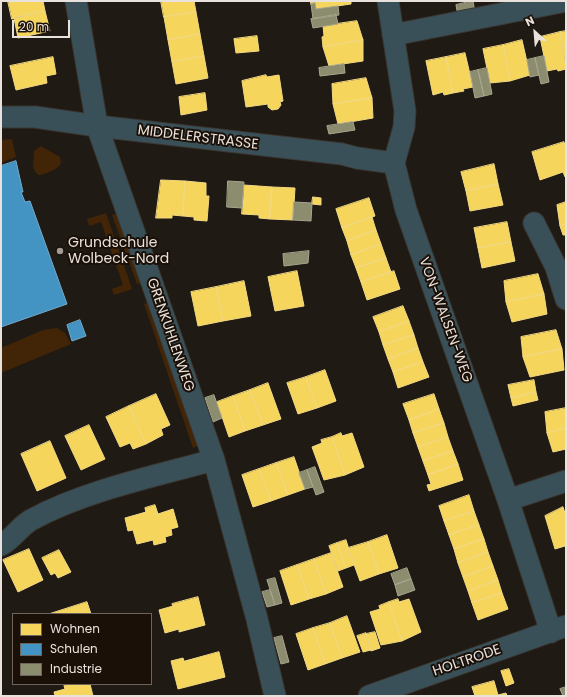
<!DOCTYPE html>
<html>
<head>
<meta charset="utf-8">
<style>
  body { margin:0 }
  #map { position:relative; width:567px; height:697px; overflow:hidden; background:#1f1a14; font-family:Poppins,sans-serif }
  canvas { display:block }
  .frame { position:absolute; inset:0; border:2px solid #e9e1db; pointer-events:none }
  .legend { position:absolute; left:12px; top:613px; width:140px; height:72px; box-sizing:border-box; background:#1a1008; border:1px solid #6d645c; margin:0; padding:5px 7px; list-style:none; font-size:12px; color:#e9e1db }
  .legend li { display:flex; align-items:center; gap:8px; height:20px }
  .legend b { width:20px; border:1px solid #6d645c }
  .north { position:absolute; left:515px; top:12px; width:40px; height:40px; -webkit-text-stroke:3px #1a1008; paint-order:stroke; rotate:334deg; font-size:11px; font-weight:700; line-height:16px; text-align:center; color:#e9e1db }
  .north::after { content:''; display:block; margin:auto; width:14px; height:18px; background:#e9e1db; clip-path:polygon(50% 0,100% 100%,50% 72%,0 100%) }
  .scale { position:absolute; left:12px; top:20px; width:58px; height:18px; box-sizing:border-box; border:2px solid #e9e1db; border-top:0; padding-left:5px; font-size:12px; line-height:14px; white-space:nowrap; color:#e9e1db; -webkit-text-stroke:3px #1a1008; paint-order:stroke }
</style>
</head>
<body>
<div id="map">
<canvas width="567" height="697"></canvas>
<div class="frame"></div>
<ul class="legend">
<li><b style="height:11px;background:#f6d55c"></b>Wohnen</li>
<li><b style="height:11px;background:#4393c3"></b>Schulen</li>
<li><b style="height:11px;background:#8c8c6e"></b>Industrie</li>
</ul>
<div class="north">N</div>
<div class="scale">20 m</div>
</div>
<script>
const c = document.querySelector('canvas').getContext('2d');
c.lineJoin = 'round';
function paint(path, color) {
  c.fillStyle = color;
  c.fill(path, 'evenodd');
}
function strokePath(path, color, width, dash) {
  c.strokeStyle = color;
  c.lineWidth = width;
  c.lineCap = dash ? 'butt' : 'round';
  c.setLineDash(dash || []);
  c.stroke(path);
}
function label(font, color, halo, rows, align = 'center') {
  c.font = font + ' Poppins,sans-serif';
  c.lineWidth = 4;
  c.setLineDash([]);
  c.textBaseline = 'middle';
  c.strokeStyle = halo;
  c.fillStyle = color;
  for (const [text, x, y, turn = 0] of rows) {
    c.save();
    c.translate(x, y);
    c.rotate((+turn || 0) * Math.PI / 180);
    c.textAlign = isNaN(turn) ? turn : align;
    if (halo) c.strokeText(text, 0, 0);
    c.fillText(text, 0, 0);
    c.restore();
  }
}
const green = new Path2D(`
  M12,139L16,157L1,163V140Z
  M41,146L60,157C60,158 61,162 61,163C59,169 44,175 38,175L33,168L34,151Z
  M106,213L132,289L114,295L112,289L123,285L101,222L89,226L87,219Z
  M118,213L143,283L137,284L112,215Z
  M150,302L198,446L193,448L144,304Z
  M57,328L65,333L71,344L1,373V348L43,330Z`);
const homes = new Path2D(`
  M8,1H43L45,11L12,19Z
  M161,1H194L196,12L164,17Z
  M311,1H351V4L316,9L315,3L311,4Z
  M45,11L50,31L18,38L14,18Z
  M196,12L200,34L168,40L164,17Z
  M357,21L363,40L323,47L322,37L324,36L323,26Z
  M566,31V63L560,32Z
  M560,32L566,69L558,71L557,69L547,71L540,37Z
  M200,34L204,56L172,62L168,40Z
  M257,36L259,51L236,53L234,39Z
  M363,40V61L329,66L323,47Z
  M522,40L530,75L510,81L503,45Z
  M503,45L510,81L490,83L483,49Z
  M465,53L473,87L463,89L464,91L453,93L446,57Z
  M204,56L208,78L176,84L172,62Z
  M53,57L56,74L46,76L47,83L16,90L10,66Z
  M446,57L453,93L444,95L443,92L433,95L426,61Z
  M266,75L267,77L279,75L283,101L280,102L281,105L278,109L272,110L268,107V104L246,107L242,81Z
  M366,78L372,98L333,104L332,84Z
  M205,93L207,110L181,115L179,97Z
  M372,98L373,118L338,124L333,104Z
  M564,142L566,149V176L565,177L563,172L540,180L532,152Z
  M494,164L498,184L466,191L461,172Z
  M161,180L185,181L183,216L172,215V218H156Z
  M185,181L206,183V196H209L207,221L194,220V217L183,216Z
  M498,184L503,205L470,211L466,191Z
  M244,185L272,187L270,219L259,218V215L242,214Z
  M272,187L295,188L293,220L270,219Z
  M313,197L321,198V205L312,204Z
  M369,198L375,216L342,228L336,209Z
  M566,202V224L560,226L557,205Z
  M372,217L376,230L347,241L342,228Z
  M507,222L511,242L478,248L474,228Z
  M566,224V236L565,235H563L560,226Z
  M376,230L381,244L351,255L347,241Z
  M511,242L515,261L482,268L478,248Z
  M381,244L386,258L356,268L351,255Z
  M386,258L391,272L361,282L356,268Z
  M297,271L304,306L275,311L268,277Z
  M394,271L400,289L367,300L361,282Z
  M538,274L544,294L506,302L504,281Z
  M244,281L251,316L223,321L216,287Z
  M216,287L223,321L198,326L191,292Z
  M544,294L547,314L512,322L506,302Z
  M403,306L409,321L379,332L373,317Z
  M409,321L414,335L383,345L379,332Z
  M556,330L562,349L523,357L521,337Z
  M414,335L418,348L388,359L383,345Z
  M418,348L423,362L393,372L388,359Z
  M562,349L564,370L530,377L523,357Z
  M423,362L429,377L398,388L393,372Z
  M325,370L336,401L317,408L306,377Z
  M306,377L317,408L298,414L287,383Z
  M534,380L536,392L511,398L508,385Z
  M268,383L281,419L263,425L250,390Z
  M250,390L263,425L245,431L233,396Z
  M536,392L538,400L513,406L511,398Z
  M156,394L170,425L161,429L163,435L146,444L129,406Z
  M434,394L439,409L409,420L403,404Z
  M233,396L245,431L229,437L217,402Z
  M129,406L146,444L133,449L130,443L120,447L106,417Z
  M566,408V428L547,433L545,412Z
  M439,409L444,423L413,433L409,420Z
  M444,423L448,437L418,447L413,433Z
  M89,425L105,459L81,470L65,436Z
  M566,428V449L553,452L547,433Z
  M341,433L342,436L352,433L364,467L345,475L332,437Z
  M332,437L345,475L324,480L312,447L322,443L321,440Z
  M448,437L453,451L423,461L418,447Z
  M50,441L66,478L37,491L21,454Z
  M453,451L458,464L428,475L423,461Z
  M294,457L305,489L288,495L276,463Z
  M276,463L288,495L271,501L259,469Z
  M458,464L463,480L429,491L427,485L431,484L428,475Z
  M259,469L271,501L253,507L242,475Z
  M469,495L474,511L444,521L439,506Z
  M155,505L158,514L173,509L178,527L171,529L172,535L165,537L166,542L154,545L153,540L137,544L133,530L128,531L125,518L146,512L145,508Z
  M563,507L566,516V549L565,546L555,549L545,516Z
  M474,511L479,525L449,535L444,521Z
  M479,525L484,539L454,549L449,535Z
  M387,535L398,568L379,574L368,542Z
  M484,539L488,552L458,563L454,549Z
  M346,540L354,565L346,568L337,543Z
  M368,542L379,574L360,581L348,548Z
  M337,543L346,568L338,571L329,546Z
  M29,549L43,580L18,592L3,560Z
  M59,550L71,572L58,578L55,573L51,575L42,558Z
  M488,552L493,566L463,577L458,563Z
  M331,553L343,587L326,594L314,559Z
  M314,559L326,594L309,599L297,565Z
  M297,565L309,599L291,605L280,571Z
  M493,566L498,580L468,591L463,577Z
  M498,580L502,593L472,603L468,591Z
  M502,593L508,609L478,620L472,603Z
  M198,597L205,625L179,632V629L165,633L159,610L173,606L172,604Z
  M398,599L399,602L409,599L421,632L402,641L389,602Z
  M87,602L91,614H49Z
  M389,602L402,641L381,645L370,612L380,609L379,606Z
  M347,616L360,652L342,658L330,623Z
  M330,623L342,658L325,664L313,628Z
  M313,628L325,664L308,670L296,634Z
  M375,632L380,648L371,651L366,634Z
  M366,633L371,650L363,652L357,636Z
  M219,652L225,677L178,689L171,661L183,658L184,661Z
  M509,669L514,683L506,686L501,671Z
  M494,681L498,695L506,693L507,696H475L472,687Z
  M69,684H90L93,696H55L54,692L65,689L64,686Z`);
const schools = new Path2D(`
  M16,161L23,192H21L25,202L30,201L67,304L1,327V166Z
  M80,320L86,336L72,341L67,325Z`);
const industry = new Path2D(`
  M473,1L475,12L458,16L456,5Z
  M315,3L316,9L338,6L339,15L313,19L311,4Z
  M336,15L338,24L313,28L311,19Z
  M544,56L549,82L541,84L535,58Z
  M535,58L539,75L530,77L527,60Z
  M344,64L345,73L320,76L319,68Z
  M487,68L492,94L484,96L478,70Z
  M478,70L484,96L475,98L470,72Z
  M353,122L355,130L329,134L327,126Z
  M228,181L244,182L242,208L227,207Z
  M294,202L312,203L311,221L293,220Z
  M309,251L308,263L284,266L283,254Z
  M214,395L222,418L213,422L205,398Z
  M315,467L324,492L316,495L307,470Z
  M307,470L313,487L305,489L299,473Z
  M407,568L411,579L395,585L391,574Z
  M275,578L282,603L275,605L267,580Z
  M411,579L415,590L398,596L395,585Z
  M270,590L275,605L267,607L262,592Z
  M282,636L289,662L281,664L274,638Z
  M566,687V696H563L560,689Z`);
const minor = new Path2D(`
  M76,1L97,126L214,460L257,619L275,696
  M388,1L405,111L404,127L394,163L406,210L508,500L551,632
  M393,35L566,1
  M1,117H35L97,126L342,154L357,158L394,163
  M534,223L556,267L566,299
  M508,500L566,481
  M1,545C13,539 19,527 31,520C84,491 155,476 214,460
  M369,696L566,626`);
const markers = [
  [60,251,4,"#a29b95"]
];
const streetNames = [
  ["MIDDELERSTRASSE",198,138,7],
  ["VON-WALSEN-WEG",445,320,70],
  ["GRENKUHLENWEG",170,335,71],
  ["HOLTRODE",467,661,-19]
];
const poiNames = [
  ["Grundschule",68,243],
  ["Wolbeck-Nord",68,259]
];
paint(green, '#422507');
paint(homes, '#f6d55c');
strokePath(homes, '#f2d982', 1);
paint(schools, '#4393c3');
strokePath(schools, '#75aaca', 1);
paint(industry, '#8c8c6e');
strokePath(industry, '#a8a68f', 1);
strokePath(minor, '#3a3631', 23);
strokePath(minor, '#3a5058', 21);
for (const [x, y, r, color] of markers) {
  const dot = new Path2D();
  dot.arc(x, y, r, 0, 2 * Math.PI);
  c.fillStyle = color;
  c.fill(dot);
  strokePath(dot, '#1a1008', 1.5);
}
label('14px', '#e9e1db', '#1a1008', streetNames);
label('14px', '#e9e1db', '#1a1008', poiNames, 'left');
</script>
</body>
</html>
